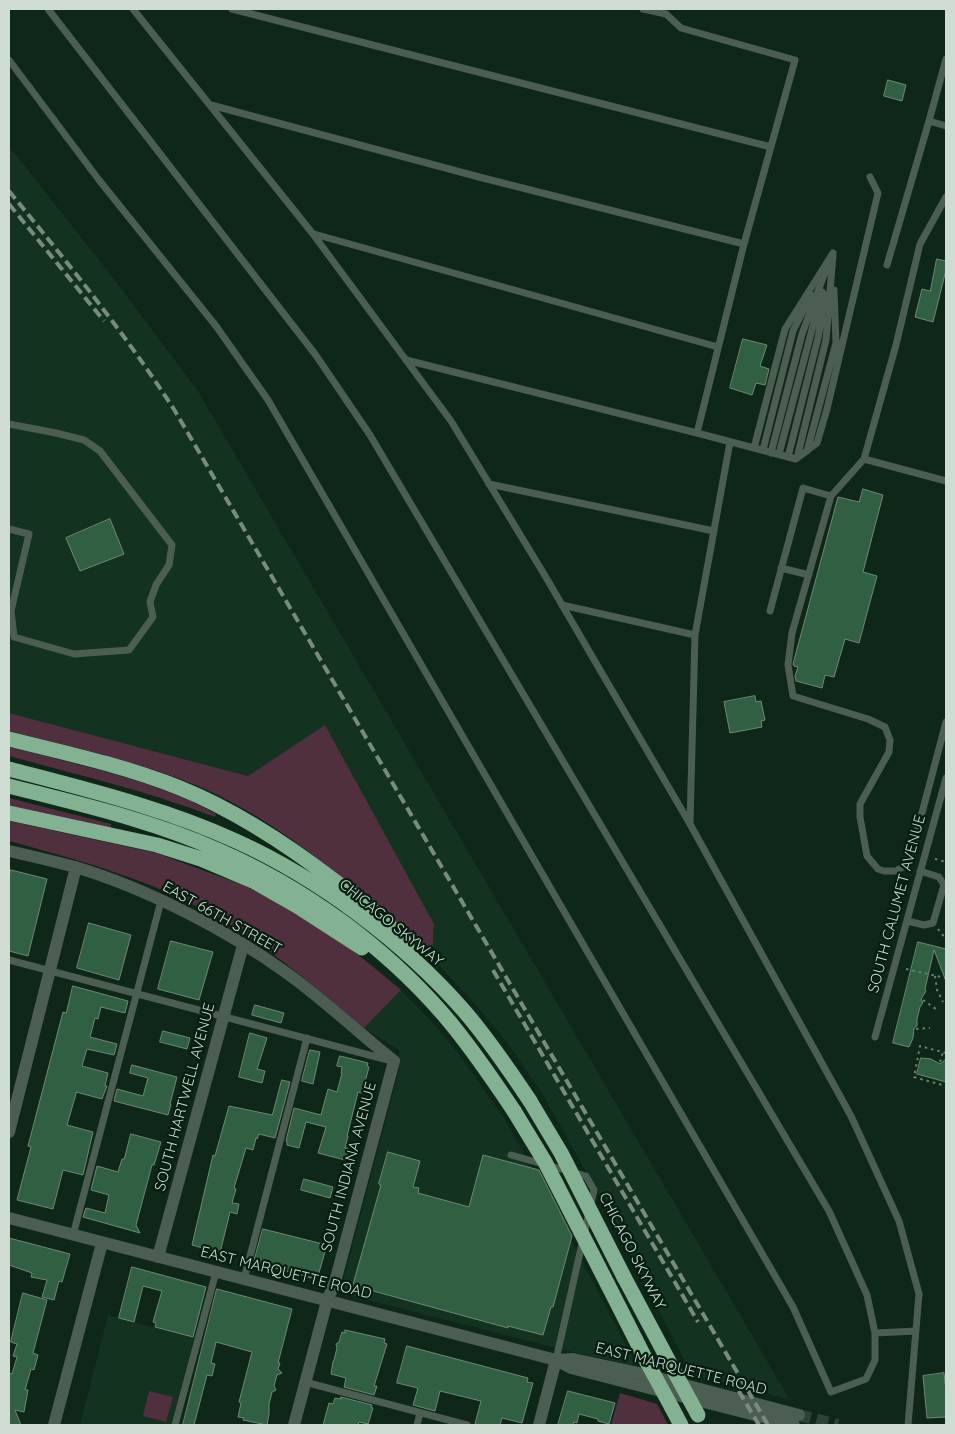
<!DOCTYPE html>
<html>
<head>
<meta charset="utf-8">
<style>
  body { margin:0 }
  #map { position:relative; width:955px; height:1434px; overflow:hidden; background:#0f2718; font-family:Quicksand,sans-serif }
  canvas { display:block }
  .frame { position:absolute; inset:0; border:10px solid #cedcd2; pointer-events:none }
</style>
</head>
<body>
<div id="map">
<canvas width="955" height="1434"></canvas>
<div class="frame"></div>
</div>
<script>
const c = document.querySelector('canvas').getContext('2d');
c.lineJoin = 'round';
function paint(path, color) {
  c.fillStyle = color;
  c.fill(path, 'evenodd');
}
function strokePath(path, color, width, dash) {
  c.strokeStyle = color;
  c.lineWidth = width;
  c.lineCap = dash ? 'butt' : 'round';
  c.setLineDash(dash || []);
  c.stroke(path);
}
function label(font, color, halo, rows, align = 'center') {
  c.font = font + ' Quicksand,sans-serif';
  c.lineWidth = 4.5;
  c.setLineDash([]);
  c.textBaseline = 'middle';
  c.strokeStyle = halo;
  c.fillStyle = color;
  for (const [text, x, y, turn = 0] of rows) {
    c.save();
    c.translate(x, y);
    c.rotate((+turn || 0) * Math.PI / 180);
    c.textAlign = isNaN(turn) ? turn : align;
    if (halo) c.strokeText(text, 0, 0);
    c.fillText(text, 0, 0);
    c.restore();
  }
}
const built = new Path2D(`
  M9,146L110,274L198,391L790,1400L771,1395L769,1393L692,1375L600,1197L542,1093L508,1044L476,1005L432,958L434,924L324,726L248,776L9,713Z
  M401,990L431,1021L458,1053L504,1118L547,1194L637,1366L568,1351L340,1293L399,1070V1050L364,1028Z
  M108,1315L194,1338L171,1425H80Z`);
const green = new Path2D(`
  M9,713L248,776L325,725L434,924L432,958C364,894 285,823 198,786C137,761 72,747 9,731Z
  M9,747C78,765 153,779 216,814L215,817C148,791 78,775 9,756Z
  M9,798L111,824V828L9,806Z
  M9,821L156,853L243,885L298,913L335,937L371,965L401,990L364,1028C316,988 270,947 215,916C152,880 79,860 9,841Z
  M149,1391L173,1397L166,1422L143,1416Z
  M620,1393L657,1404L668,1425H611Z`);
const building = new Path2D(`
  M888,80L906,85L902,101L884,96Z
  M937,259L946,261V270L933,322L915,317L922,289L930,291Z
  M743,339L767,345L760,366L769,369L765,385L756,383L752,395L730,388Z
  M863,489L883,495L863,572L877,576L859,643L845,639L834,677L825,675L822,688L796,681L795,676L798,667L794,666L793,664L838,497L859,502Z
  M110,519L124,554L80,571L66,538Z
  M755,696L756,702L761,701L765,720L761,721L762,727L730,733L724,702Z
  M11,870L47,879L28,956L9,951V879Z
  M89,923L131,935L119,980L77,968Z
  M171,941L213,952L199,1000L158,989Z
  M918,942L946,949V981L934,950L925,989L926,991L921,999L923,1003L920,1007L917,1019V1026L914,1028L913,1038L909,1047L893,1043Z
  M73,986L128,1001L125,1013L101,1007L98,1019L95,1018L90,1037L117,1044L114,1055L87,1049L82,1066L108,1073L105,1086H107L102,1099L76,1092V1094L67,1125L93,1132L83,1175L63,1170L53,1209L17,1200L31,1147L28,1146L63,1012L66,1013Z
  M255,1005L284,1013L281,1023L252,1015Z
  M163,1031L190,1038L187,1049L160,1042Z
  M250,1033L267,1038L257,1069L265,1071L262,1083L239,1077Z
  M310,1050L320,1052L313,1084L302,1081Z
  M340,1056L368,1063L367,1066L369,1067L362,1093L358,1092L347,1136H348L345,1148H348L345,1160L318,1153L326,1127L306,1122L299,1148L287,1145V1142L286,1141L294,1108L321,1115L328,1089L337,1092L342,1073H341L342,1067L337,1066Z
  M921,1058L931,1059L940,1064L946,1059V1082L917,1074Z
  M132,1065L177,1077L170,1104H171L168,1115L114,1101L117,1089L143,1096L148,1078L130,1073Z
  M282,1080L290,1082L275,1138L259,1134L257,1139L256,1138L253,1150L246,1148L234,1188L236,1189L232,1203L239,1204L237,1214L230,1212L220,1253L192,1245L213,1155L215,1156L229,1106L272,1115Z
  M131,1134L161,1142L154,1165H152L136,1225L140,1233L83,1217L86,1208L105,1213L109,1195L91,1190L97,1166L118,1172L122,1159H124Z
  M388,1152L420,1161L413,1187L419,1188L418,1193L469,1207L483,1155L539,1170L572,1236L553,1307H551L543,1335L508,1326V1328L366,1289L365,1291L352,1288L381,1185L379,1184Z
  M304,1179L333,1187L330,1198L301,1190Z
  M263,1229L327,1245L318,1276L315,1279L254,1262Z
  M9,1238L70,1254L62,1282L59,1281L54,1300L42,1297L47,1280L31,1277L32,1273L9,1265Z
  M132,1267L206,1287L193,1337L155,1327L156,1323L153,1322L162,1291L143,1286L134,1322L119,1318Z
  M217,1289L292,1309L278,1363H280L278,1369L282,1373L277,1375L274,1386L276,1390L272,1392L269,1404V1414L267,1425L243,1420L244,1418L238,1417L241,1403L239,1402L252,1352L216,1342L211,1363L215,1364L212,1376L207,1375L194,1425H183Z
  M23,1293L47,1300L33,1353L38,1355L34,1370L31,1369L25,1390H28L24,1412L15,1410L21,1425H9V1373L12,1374L17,1357L13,1356L17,1344L11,1342Z
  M345,1330L385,1339L384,1343L387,1344L374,1386H377L374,1395L344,1387L346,1378L331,1374L333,1361L334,1360L337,1348L336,1344L339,1342L342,1332L345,1333Z
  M407,1346L528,1378L527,1382L533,1383L522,1423L502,1418L500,1425H481L475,1424L481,1401L440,1391L435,1411L413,1405L418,1388L397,1383Z
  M944,1373L946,1391V1417L927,1418L923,1376Z
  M568,1391L615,1403L609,1424L598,1421V1419L579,1414L577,1423L574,1422L573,1425H558Z
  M341,1397L372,1405L371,1407L373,1408L368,1424L359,1422L358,1425H323L329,1403L333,1404L335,1398L341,1399Z`);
const tertiaryTunnel = new Path2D(`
  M799,1415L838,1425`);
const path = new Path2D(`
  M935,859L946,862
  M938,929L946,939
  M906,969L946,978
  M935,976L937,990L943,1002
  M923,1000L936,1009
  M916,1029L930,1028
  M946,1053L920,1046L914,1077L946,1086
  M940,1062L943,1052`);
const service = new Path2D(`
  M48,9L315,354L370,435L829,1211L867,1295L875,1333
  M133,9L313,234L451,421L544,574L690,824L851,1116L899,1221L919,1294L908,1425
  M232,9L771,147
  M643,9L666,14L681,28L795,60L744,244L697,433L796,459L817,443L827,409L878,193L870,177
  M9,60L99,180L216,326L268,400L793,1307L831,1392L866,1379L875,1360V1333L916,1331
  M211,105L479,177L744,244
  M929,121L946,59
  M314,234L718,347
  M887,265L929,121L946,126
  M406,360L697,433
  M9,424L56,433L84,440L100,451L172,545L169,565L156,585L150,602L153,617L129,650L74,654L14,637L11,611L29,534L9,529
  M754,448L785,329L833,253
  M763,450L793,331L811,295
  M807,451L836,343L834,290
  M771,453L802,334L827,267
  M779,454L822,292
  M788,457L818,338L826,295
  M797,458L826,340L833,255
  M864,459L896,345L920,244L946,197
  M946,481L864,459L831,496L792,633L788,665L793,696L868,719L885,727L890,740L889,752L860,804V817L867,856L878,869L884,871H896L906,865L913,847L946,722
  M489,484L714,531
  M781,568L809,575
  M562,605L695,635
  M770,611L803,488L831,496
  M690,824L695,635L730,442
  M907,921L924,925L933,923L944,885L939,877L920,871
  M9,960L388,1060
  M875,1037L946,778
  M511,1155L586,1176L594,1190L556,1360
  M73,1235L161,901
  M244,1279L307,1038
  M305,1382L467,1425
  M175,1425L216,1272
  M417,1425L420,1413`);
const minor = new Path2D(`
  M9,851C31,856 53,861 75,867C146,888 229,931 288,974C324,1000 359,1033 394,1061L335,1282L327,1301L294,1425
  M9,1132L76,867
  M158,1257L243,945
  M54,1425L102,1243
  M539,1425L556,1360`);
const tertiary = new Path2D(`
  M9,1218L556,1360L571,1368L794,1425
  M558,1360L573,1359L639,1373L799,1415`);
const motorway = new Path2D(`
  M9,739C66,753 125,766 180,788C237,811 288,845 336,882C360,901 387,920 407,945
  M9,769C85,789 164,808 236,841C320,879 405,943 465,1012C489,1040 510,1071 530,1101
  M9,786C79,804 151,820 218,850C303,887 382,944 443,1014C469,1044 492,1078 514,1111
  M9,813L157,845L201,859L253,881L297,906L362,948
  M624,1277L673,1369
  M608,1285L647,1362
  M672,1408L681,1425`);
const rail = new Path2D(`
  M9,191C67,262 125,333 175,411L768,1425
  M9,204L104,321
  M493,970L698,1322
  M731,1378L759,1425`);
const motorwayBridge = new Path2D(`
  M530,1101L561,1153L624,1277
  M514,1111L545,1162L608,1285
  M647,1362L672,1408
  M673,1369L698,1415`);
const streetNames = [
  ["SOUTH CALUMET AVENUE",897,904,-75],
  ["EAST 66TH STREET",222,918,29],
  ["CHICAGO SKYWAY",391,923,39],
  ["SOUTH HARTWELL AVENUE",185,1097,-75],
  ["SOUTH INDIANA AVENUE",349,1167,-75],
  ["CHICAGO SKYWAY",632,1251,63],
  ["EAST MARQUETTE ROAD",286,1273,14],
  ["EAST MARQUETTE ROAD",681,1369,14]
];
paint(built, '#13321f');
paint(green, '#50303f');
paint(building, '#305f42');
strokePath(building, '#6e8976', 1);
strokePath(tertiaryTunnel, '#2c4234', 12, [12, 6]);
strokePath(path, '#6b7e72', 2, [2.5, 4]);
strokePath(service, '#4b5e51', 7);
strokePath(minor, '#4b5e51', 12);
strokePath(tertiary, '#4b5e51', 12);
strokePath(motorway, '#82b292', 15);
strokePath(rail, '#798b7f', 4, [10, 5]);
strokePath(motorwayBridge, '#82b292', 15);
label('15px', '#cedcd2', '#061d0f', streetNames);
</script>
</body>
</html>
